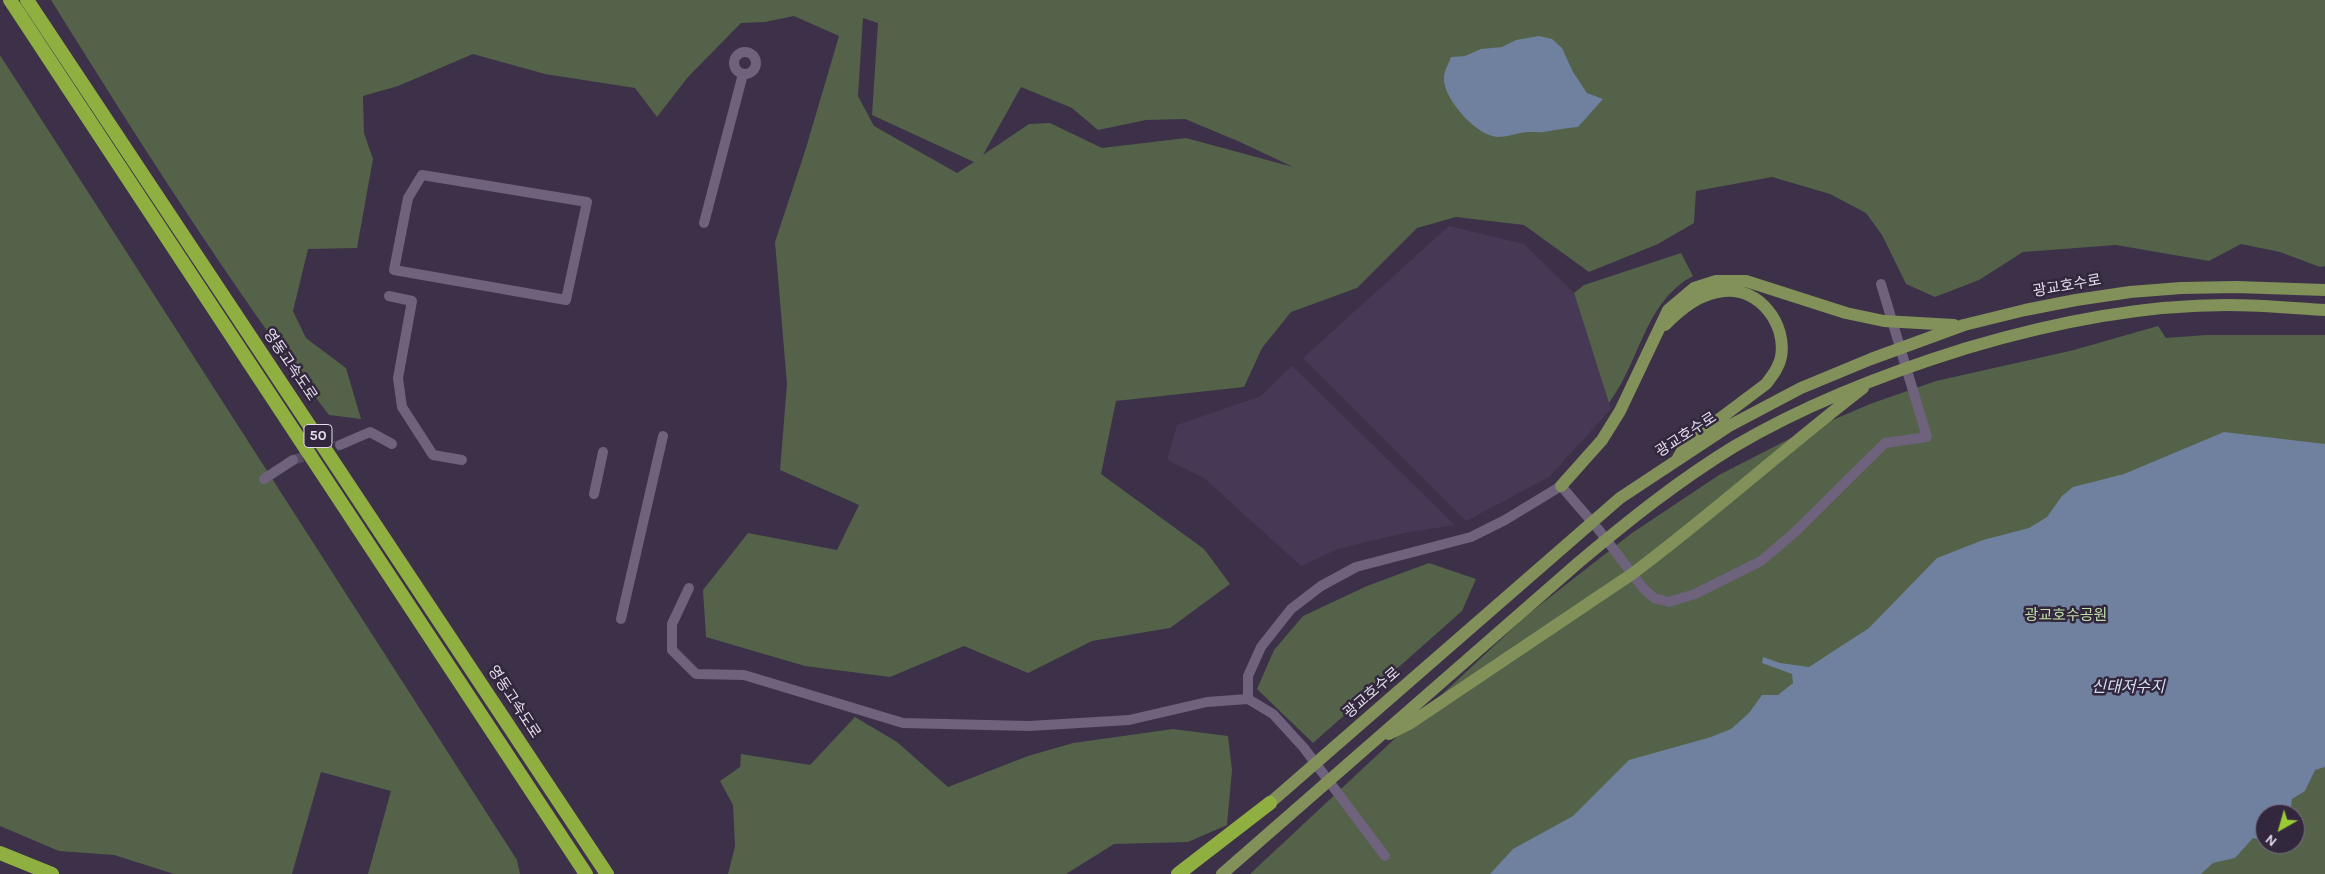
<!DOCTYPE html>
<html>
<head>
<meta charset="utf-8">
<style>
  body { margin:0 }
  #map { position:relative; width:2325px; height:874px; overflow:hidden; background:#3c3148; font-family:Karla,sans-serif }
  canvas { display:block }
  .north { position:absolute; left:2255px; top:804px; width:50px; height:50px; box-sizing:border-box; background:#32273d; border:1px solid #796f83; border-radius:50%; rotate:218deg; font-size:14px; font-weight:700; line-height:20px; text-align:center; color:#e3dceb }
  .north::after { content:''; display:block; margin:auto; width:18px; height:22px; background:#9acb35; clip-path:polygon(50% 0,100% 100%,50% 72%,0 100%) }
</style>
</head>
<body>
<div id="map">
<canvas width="2325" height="874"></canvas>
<div class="north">N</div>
</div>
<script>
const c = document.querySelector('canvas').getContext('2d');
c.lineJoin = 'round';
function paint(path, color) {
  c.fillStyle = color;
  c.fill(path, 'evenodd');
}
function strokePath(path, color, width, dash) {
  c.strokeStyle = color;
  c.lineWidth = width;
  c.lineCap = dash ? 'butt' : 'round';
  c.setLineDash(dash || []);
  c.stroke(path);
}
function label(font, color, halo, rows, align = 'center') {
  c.font = font + ' Karla,"Noto Sans KR",sans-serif';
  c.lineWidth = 5;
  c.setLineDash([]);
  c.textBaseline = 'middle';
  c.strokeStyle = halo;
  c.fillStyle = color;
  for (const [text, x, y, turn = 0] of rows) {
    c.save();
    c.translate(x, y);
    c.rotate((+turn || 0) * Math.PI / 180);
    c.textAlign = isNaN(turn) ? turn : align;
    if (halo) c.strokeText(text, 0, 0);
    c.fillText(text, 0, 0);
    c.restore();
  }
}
const built = new Path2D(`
  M1449,226L1524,244L1574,293L1611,409L1549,477L1466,521L1303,358Z
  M1292,366L1455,525L1404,533L1338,549L1301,566L1204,478L1167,460L1177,425L1261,396Z`);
const green = new Path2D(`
  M51,0H2325V266L2320,267L2280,252L2241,244L2209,261L2116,245L2023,252L1979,280L1935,297L1906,284L1882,235L1866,213L1830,194L1772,177L1696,191L1694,223L1658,244L1589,272L1524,225L1456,217L1417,228L1357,288L1291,312L1262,348L1244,387L1116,401L1101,474L1204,549L1230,584L1170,628L1092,641L1028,673L964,646L890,677L805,666L706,637L703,590L748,533L837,550L859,505L780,470L787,384L775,242L806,148L839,36L794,16L765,22L741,23L688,77L657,117L635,88L545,74L473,54L398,86L363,96L364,133L373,159L357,248L308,249L293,311L306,338L346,368L361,419L329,415C228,282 139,141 51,0ZM863,18L878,23L872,115L974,162L957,173L874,126L858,96ZM1021,87L1072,108L1098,130L1146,120L1185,119L1240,142L1293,167L1186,138L1102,148L1050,123L1029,124L983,155Z
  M0,55L517,860L520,874H368L391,791L321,772L292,874H174L114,855L59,851L0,826Z
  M1681,253L1693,276C1645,301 1640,362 1609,403L1574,293L1584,285Z
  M2158,326L2166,338L2206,335H2325V874H1250L1527,615L1632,533L1719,475L1793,437L1870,404L1936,381L2074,350ZM2265,814H2295V844H2265Z
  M1429,563L1476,579L1462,611L1313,743L1257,689L1274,650L1303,616L1367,586Z
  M855,717L897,742L948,787L1028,756L1073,743L1173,729L1228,736L1232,770L1227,825L1188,842L1114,844L1066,874H728L735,846L733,805L720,781L740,767L741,754L810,765Z`);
const water = new Path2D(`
  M1539,36L1552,39L1562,48L1573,72L1587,93L1603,99L1578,127C1565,128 1556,130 1544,132C1536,133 1529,131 1521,133C1514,134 1506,137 1498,137C1478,137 1444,100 1444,79C1443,73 1449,63 1451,57L1465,56L1481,49L1502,47L1516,40Z
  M2224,432L2325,444V767L2315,770L2305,791L2292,799L2290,814H2265V841L2253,838L2235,858L2213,863L2201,874H1490L1513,849L1573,816L1629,760L1711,737L1731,729L1749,713L1762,695H1778L1793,683L1792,674L1762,663L1763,657L1780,663L1809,667L1869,628L1937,558L1983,540L2029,528L2047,517L2062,496L2073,487L2124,474Z`);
const minorTunnel = new Path2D(`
  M293,460L340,445`);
const minor = new Path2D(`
  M734 63a11 11 0 1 1 22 0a11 11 0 1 1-22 0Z
  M422,175L587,202L566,300L394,270L408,198Z
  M704,223L743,74
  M389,296L412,301L398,378L402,407L433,455L462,460
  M340,445L370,432L392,444
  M264,479L293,460
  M594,494L603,452
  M689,588L672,624V650L696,674L744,675L903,723L1029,726L1129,720L1207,702L1248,699L1273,714L1304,748L1385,856
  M621,619L663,436
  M1248,699V676L1261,647L1291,609L1321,586L1356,567L1471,537L1505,520L1561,486L1599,530L1643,588L1654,598L1669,602L1695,594L1761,561L1795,532L1885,443L1927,437L1881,284`);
const major = new Path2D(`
  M1665,325C1681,309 1700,293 1724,291C1759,287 1787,324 1781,357C1779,368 1772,376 1766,384L1686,444L1678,458
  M1561,486L1602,440L1620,411L1668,310L1694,288L1716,281H1746L1846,313L1884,321L1954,325
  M1389,734L1409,724L1632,574C1711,515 1785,448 1863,388
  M1263,809L1620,498L1729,426L1801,388L1871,359L1964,325L2025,310L2076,300L2130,292L2181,288L2236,287L2325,290
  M1222,874L1578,563C1628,521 1679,480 1735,446C1808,403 1886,373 1967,348C2051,323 2139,305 2227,305C2260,305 2293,308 2325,310`);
const highway = new Path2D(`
  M10,0L586,874
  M27,0L607,874
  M0,853L52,874
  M1178,874L1270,803`);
const shields = [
  [318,436,28]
];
const shieldNames = [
  ["50",318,436]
];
const streetNames = [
  ["광교호수로",2067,286,-10],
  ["영동고속도로",290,365,56],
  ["광교호수로",1686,435,-33],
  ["광교호수로",1372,693,-41],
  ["영동고속도로",514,702,57]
];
const parkNames = [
  ["광교호수공원",2066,616]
];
const waterNames = [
  ["신대저수지",2128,687]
];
paint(built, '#473855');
paint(green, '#536248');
paint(water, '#70809f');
strokePath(minorTunnel, '#554b60', 10, [10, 5]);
strokePath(minor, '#6e627c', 10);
strokePath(major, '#829159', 12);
strokePath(highway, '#8fb041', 14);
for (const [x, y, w] of shields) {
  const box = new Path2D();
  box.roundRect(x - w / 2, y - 11.5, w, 23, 4);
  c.fillStyle = '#32273d';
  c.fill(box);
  strokePath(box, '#e3dceb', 1);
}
label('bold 14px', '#e3dceb', null, shieldNames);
label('15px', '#e3dceb', '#32273d', streetNames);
label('15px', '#c0dfa8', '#32273d', parkNames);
label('italic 16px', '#d3def4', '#32273d', waterNames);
</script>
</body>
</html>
